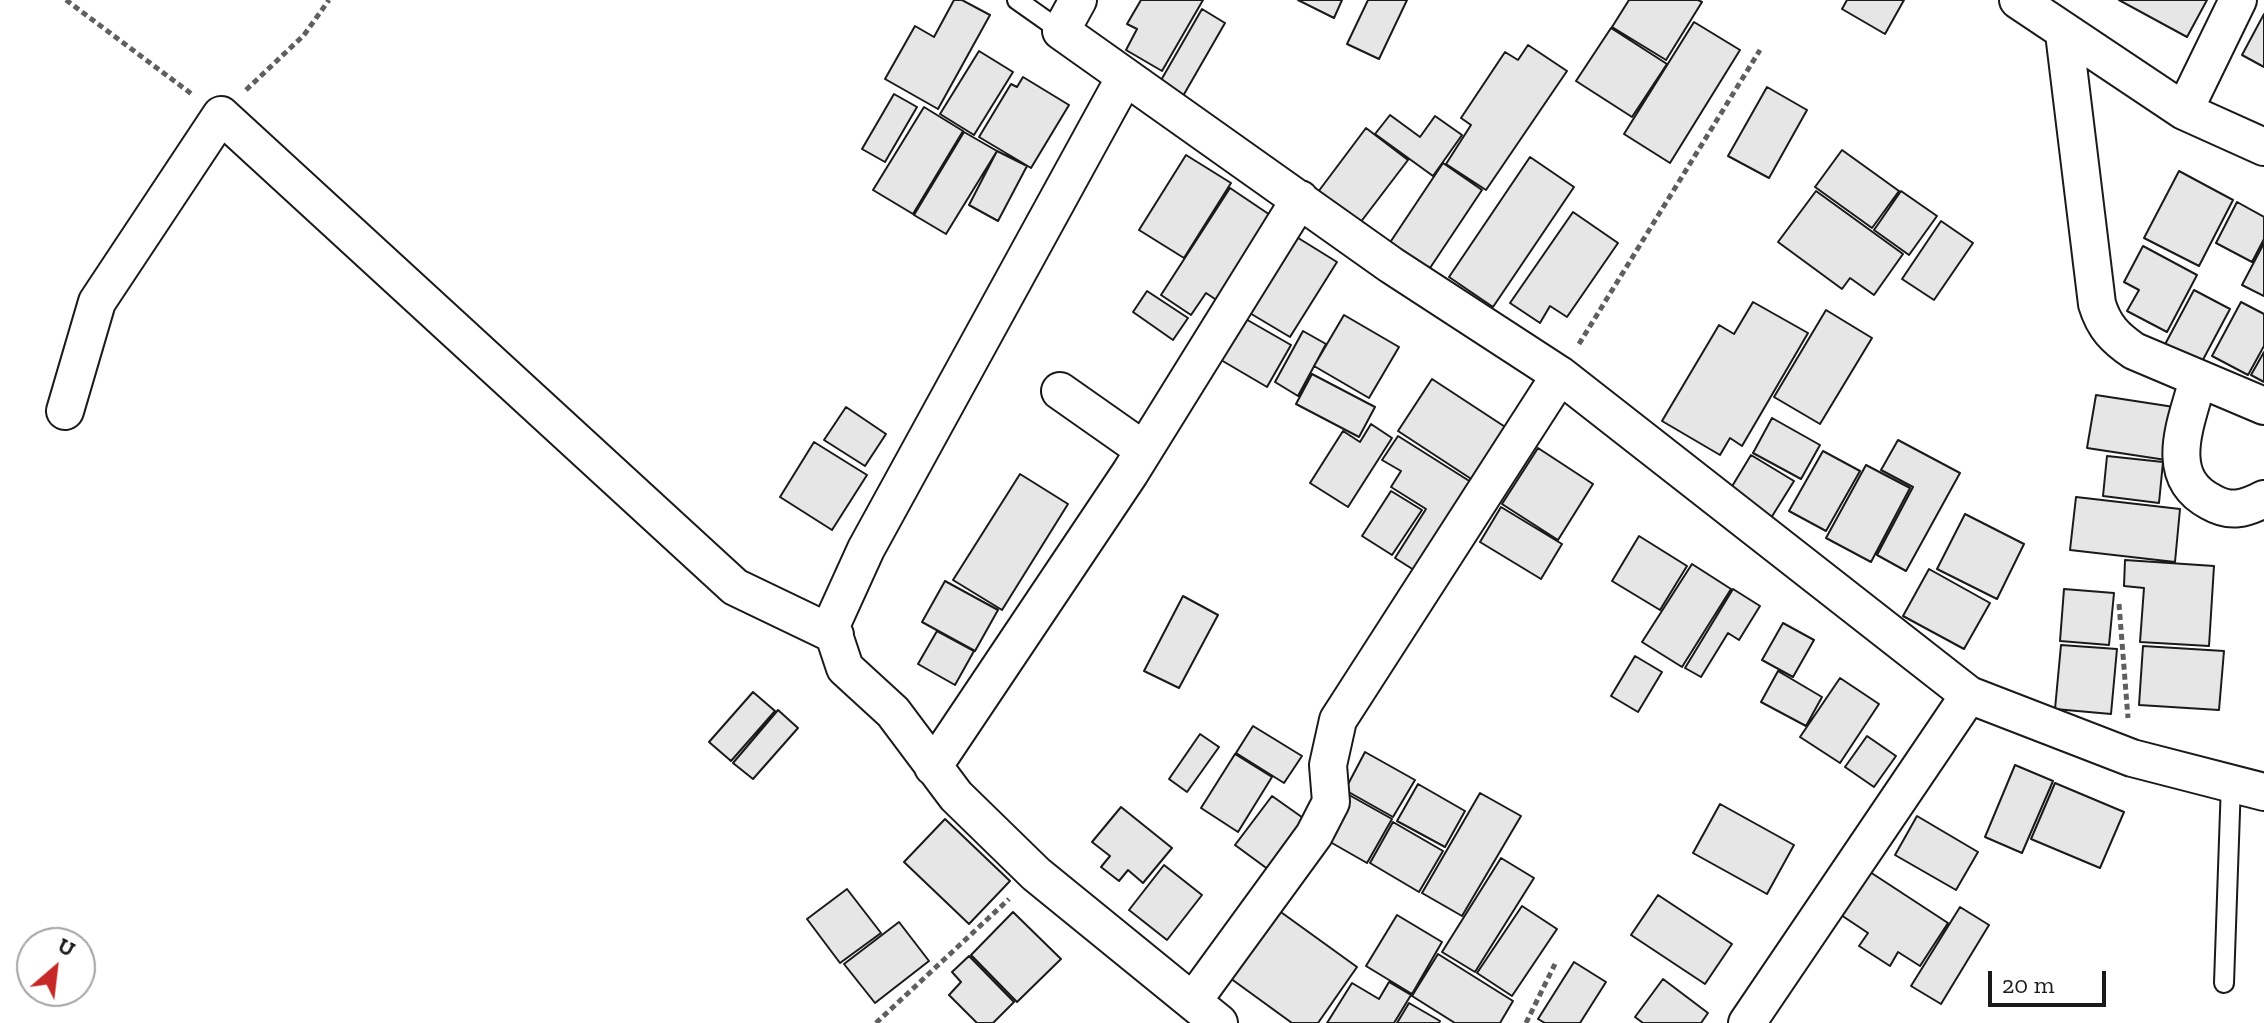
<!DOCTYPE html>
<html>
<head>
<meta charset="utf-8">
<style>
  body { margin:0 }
  #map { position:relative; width:2264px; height:1023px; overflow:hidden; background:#fff; font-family:"Zilla Slab",serif }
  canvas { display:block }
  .north { position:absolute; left:16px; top:927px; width:80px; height:80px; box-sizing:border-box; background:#fff; border:2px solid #a3a3a3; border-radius:50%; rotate:28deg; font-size:22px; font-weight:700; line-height:32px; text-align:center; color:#1a1a1a }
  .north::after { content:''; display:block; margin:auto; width:28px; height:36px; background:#c62828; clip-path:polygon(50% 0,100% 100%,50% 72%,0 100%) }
  .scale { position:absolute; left:1988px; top:971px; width:118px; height:36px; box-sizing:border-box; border:4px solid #1a1a1a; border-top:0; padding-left:10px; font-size:24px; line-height:28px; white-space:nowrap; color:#1a1a1a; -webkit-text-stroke:6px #fff; paint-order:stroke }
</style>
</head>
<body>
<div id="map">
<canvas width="2264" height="1023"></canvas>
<div class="north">U</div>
<div class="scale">20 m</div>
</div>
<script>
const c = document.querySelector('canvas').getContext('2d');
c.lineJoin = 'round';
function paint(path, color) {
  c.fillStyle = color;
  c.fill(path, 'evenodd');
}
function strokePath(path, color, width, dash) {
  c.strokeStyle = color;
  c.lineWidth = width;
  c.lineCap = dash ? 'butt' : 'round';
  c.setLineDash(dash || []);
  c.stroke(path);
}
const building = new Path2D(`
  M954,0H962L990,15L938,109L885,79L915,26L934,37Z
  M1141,0H1203L1162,71L1126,50L1137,29L1127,24Z
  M1298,0H1342L1334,18Z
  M1368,0H1407L1379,59L1347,44Z
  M1629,0H1698L1702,2L1666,60L1612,27Z
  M1847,0H1904L1885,34L1842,9Z
  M2119,0H2207L2187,37Z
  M1202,9L1225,23L1183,96L1160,82Z
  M2264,14V67L2242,55Z
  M1694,22L1740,50L1670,163L1624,134Z
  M1611,28L1667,64L1632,117L1576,81Z
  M1528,45L1567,71L1486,190L1446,164L1471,125L1461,118L1505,52L1518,60Z
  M979,51L1013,72L974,135L940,114Z
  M1023,77L1069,105L1031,168L979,137L1011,84L1017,87Z
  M1767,87L1807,110L1769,178L1728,156Z
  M894,94L917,107L885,162L862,149Z
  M924,107L963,131L913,214L873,190Z
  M1390,115L1420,137L1435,116L1462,135L1433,176L1375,134Z
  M1366,128L1408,160L1360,223L1318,192Z
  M964,132L997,151L946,234L914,215Z
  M1842,150L1899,191L1872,228L1815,187Z
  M997,151L1027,166L998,221L969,205Z
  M1186,155L1231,183L1184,258L1139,230Z
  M1530,157L1574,187L1493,307L1449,277Z
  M1443,163L1482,190L1428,271L1389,244Z
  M2179,171L2233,200L2199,266L2144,238Z
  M1230,188L1282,223L1227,307L1206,293L1191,315L1161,295Z
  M1816,191L1903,254L1874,295L1850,278L1842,289L1778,242Z
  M1901,191L1937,216L1909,255L1874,230Z
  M2237,202L2264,217V239L2252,262L2216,243Z
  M1573,212L1618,243L1567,317L1550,306L1540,323L1510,303Z
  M1941,221L1973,243L1934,300L1902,279Z
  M1295,236L1337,262L1290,337L1248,312Z
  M2264,243V296L2242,285Z
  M2143,246L2197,275L2167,332L2127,311L2139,290L2124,282Z
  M2194,290L2230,309L2198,369L2162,350Z
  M1147,291L1188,318L1173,340L1133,312Z
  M1753,302L1808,333L1742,446L1730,438L1720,455L1662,421L1719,325L1734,334Z
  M2241,302L2264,314V346L2248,375L2212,356Z
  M1826,310L1872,338L1820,424L1774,397Z
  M1344,315L1399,347L1369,398L1314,366Z
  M1244,318L1291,345L1267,387L1221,360Z
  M1303,331L1326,344L1298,396L1275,382Z
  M2264,352V382L2251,375Z
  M1312,374L1375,407L1359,437L1296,404Z
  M1432,379L1519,436L1485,488L1398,431Z
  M2096,395L2174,407L2166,460L2087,448Z
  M846,407L886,434L865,466L824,440Z
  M1772,418L1820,445L1801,479L1753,453Z
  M1371,424L1392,438L1348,507L1310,483L1343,431L1360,442Z
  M1398,436L1482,489L1425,577L1395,558L1426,509L1391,487L1401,471L1382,460Z
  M1898,440L1960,473L1906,571L1877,555L1913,487L1881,470Z
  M814,442L867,475L832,530L780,497Z
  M1538,448L1593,484L1558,540L1502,504Z
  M1823,451L1860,471L1826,531L1789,511Z
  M1751,455L1794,481L1771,518L1728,493Z
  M2107,456L2163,462L2159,503L2103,496Z
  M1866,465L1910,488L1871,562L1826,538Z
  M1020,474L1068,504L1002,610L953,580Z
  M1391,491L1422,510L1392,555L1362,536Z
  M2076,497L2180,509L2175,562L2070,550Z
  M1501,507L1562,544L1541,579L1480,542Z
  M1965,514L2024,544L1997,599L1937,569Z
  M1639,536L1687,566L1660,610L1612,581Z
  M2125,560L2214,566L2209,646L2140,642L2144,588L2124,586Z
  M1692,564L1731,589L1682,667L1642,642Z
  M1929,569L1990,603L1964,649L1903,616Z
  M945,581L998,610L975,651L922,622Z
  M1733,589L1760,606L1739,640L1728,633L1701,677L1685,668Z
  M2064,589L2114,593L2109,645L2060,641Z
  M1183,596L1218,615L1179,688L1144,671Z
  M1783,623L1814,640L1793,677L1762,660Z
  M937,631L974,651L955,685L918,664Z
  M2061,645L2117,649L2111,714L2055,709Z
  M2143,646L2224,651L2219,710L2139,705Z
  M1635,656L1662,672L1638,712L1611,696Z
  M1778,671L1822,697L1806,726L1761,702Z
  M1840,678L1879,704L1840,763L1800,737Z
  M753,692L775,711L731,761L709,742Z
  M778,710L798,728L753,779L733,763Z
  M1253,726L1302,756L1284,783L1236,753Z
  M1200,734L1219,747L1187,792L1169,779Z
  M1867,736L1896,756L1874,787L1845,767Z
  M1365,752L1415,780L1393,817L1345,790Z
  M1235,754L1272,777L1238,832L1201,808Z
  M2015,765L2053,781L2022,853L1985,837Z
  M2055,783L2124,812L2100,868L2031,839Z
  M1418,784L1465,811L1445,847L1397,821Z
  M1342,791L1392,819L1367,863L1318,835Z
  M1480,793L1521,816L1462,916L1422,893Z
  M1272,796L1306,820L1269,870L1235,845Z
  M1720,804L1794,845L1767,894L1693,853Z
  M1121,807L1172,848L1143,883L1128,870L1119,881L1101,867L1110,856L1092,842Z
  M1917,816L1978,852L1956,890L1895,855Z
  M945,819L1010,881L969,924L904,862Z
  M1393,822L1443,851L1419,892L1370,863Z
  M1501,858L1534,878L1475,972L1442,952Z
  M1164,865L1202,895L1167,940L1129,910Z
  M1870,872L1948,923L1920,966L1898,952L1890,966L1859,946L1868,933L1841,915Z
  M847,889L881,933L840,963L807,919Z
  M1658,895L1732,944L1705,984L1631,935Z
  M1522,906L1557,929L1512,996L1477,973Z
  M1960,907L1989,925L1941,1004L1911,986Z
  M1278,910L1357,967L1318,1023H1292L1230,978Z
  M1013,912L1061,959L1017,1002L971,955Z
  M1397,915L1442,942L1412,994L1366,966Z
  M899,922L929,961L875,1003L844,964Z
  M1438,954L1513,1001L1500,1023H1455L1412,996Z
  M969,956L1014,1002L993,1023H977L949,995L961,982L952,972Z
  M1574,962L1606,982L1580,1023H1545L1538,1019Z
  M1663,979L1708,1013L1701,1023H1643L1635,1017Z
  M1389,982L1411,995L1394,1023H1327L1352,983L1379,999Z
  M1409,1003L1440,1021L1439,1023H1397Z`);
const path = new Path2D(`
  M66,0L193,95
  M246,90L304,35L329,0
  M1579,344L1760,50
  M2119,604L2128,718
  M876,1023L1009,899
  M1526,1023L1555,964`);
const service = new Path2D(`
  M1017,0L1061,31
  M2224,983L2231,783`);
const minor = new Path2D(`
  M1078,0L1061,31L1391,265L1560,375L1969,695L2132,758L2264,792
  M2018,0L2184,111L2264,147
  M2064,33L2097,304C2104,327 2115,338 2134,351L2264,406
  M1125,77L866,549L831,626L845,668L893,712L956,796L1036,874L1219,1023
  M2184,111L2238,0
  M2198,379C2187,422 2161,476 2211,502C2230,513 2245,509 2264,499
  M1060,391L1144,450
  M65,411L97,302L221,115L735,587L835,635
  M933,767L1130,473L1300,199
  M1193,1001L1314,835L1331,802L1328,765L1338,720L1560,375
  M1747,1023L1969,695`);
paint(building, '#e6e6e6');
strokePath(building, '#1a1a1a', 2);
strokePath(service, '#1a1a1a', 22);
strokePath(minor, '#1a1a1a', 40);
strokePath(path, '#5f5f5f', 5, [6, 4]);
strokePath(service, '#fff', 18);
strokePath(minor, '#fff', 36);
</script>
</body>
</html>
